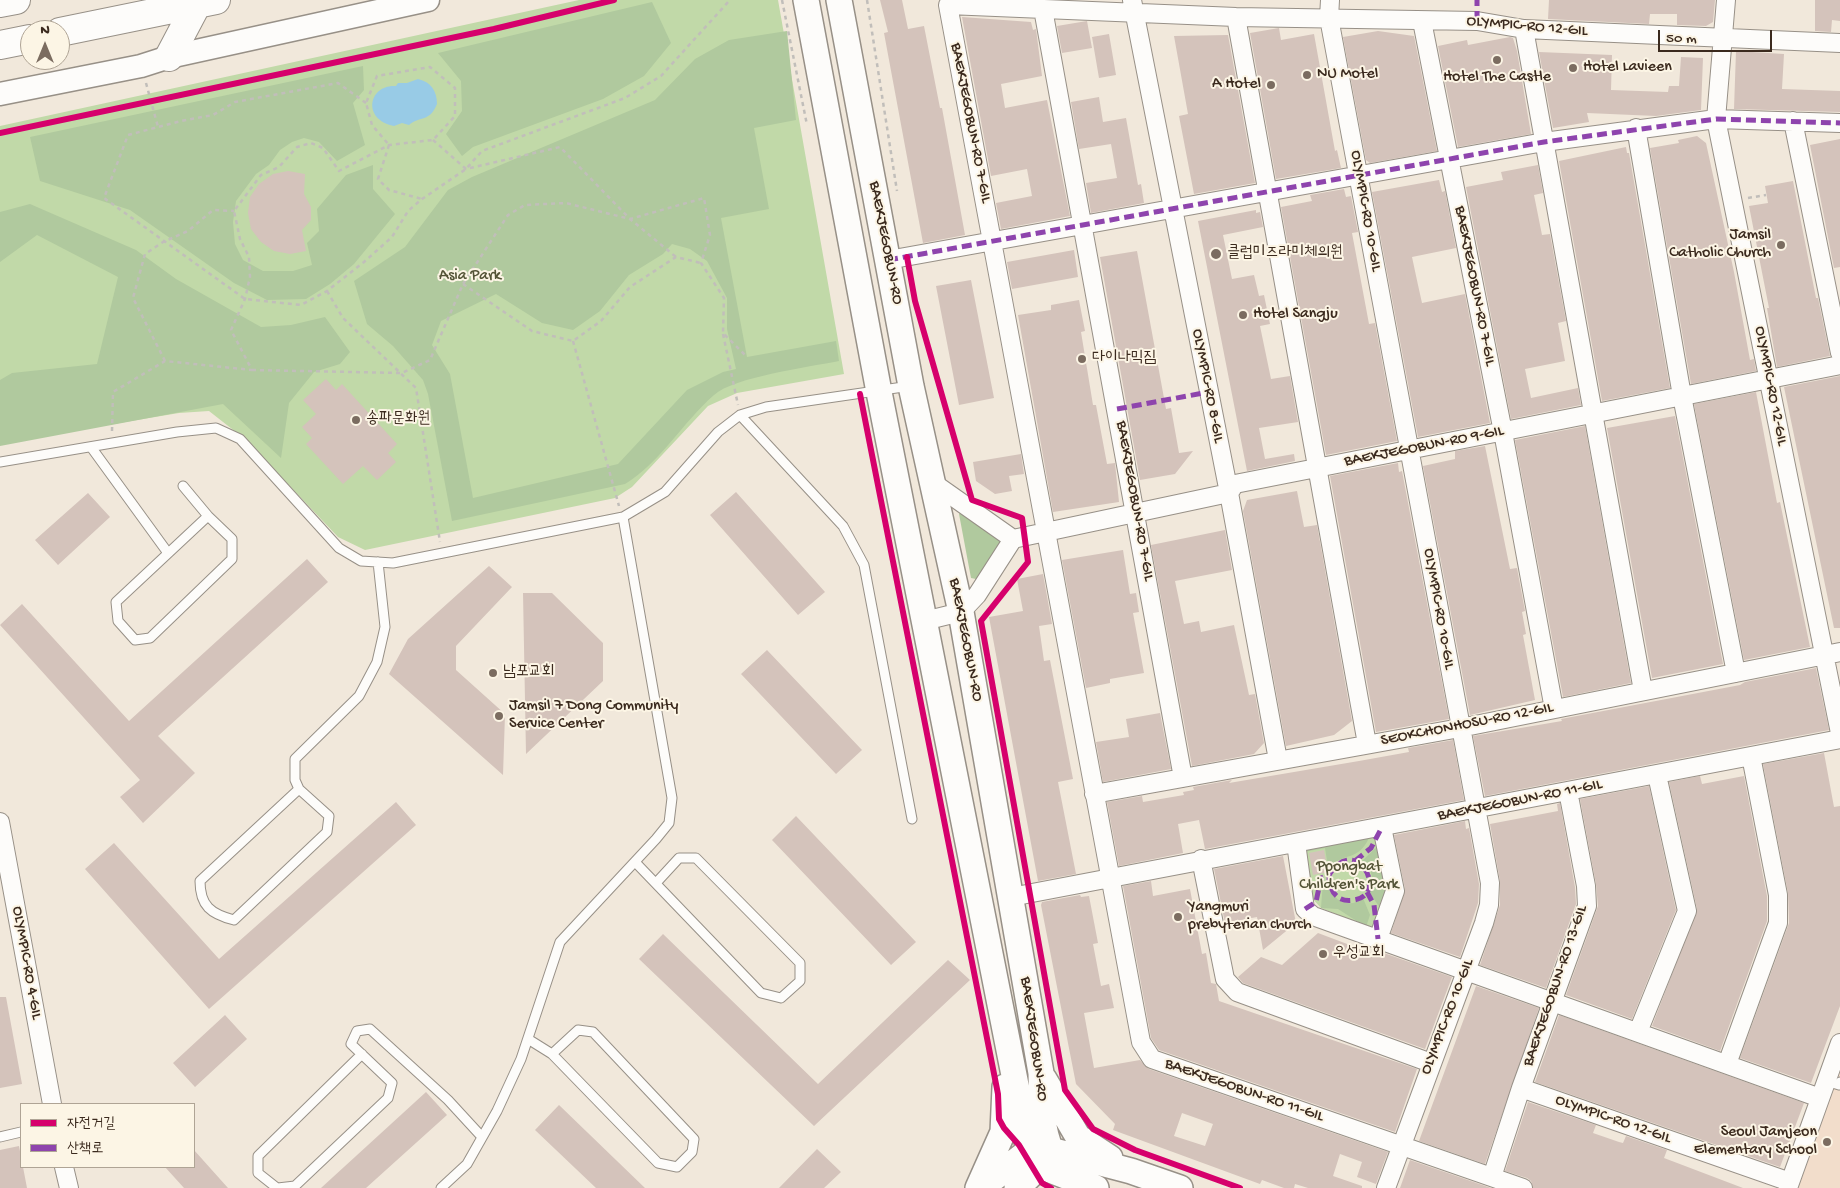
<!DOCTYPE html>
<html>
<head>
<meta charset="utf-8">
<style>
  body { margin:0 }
  #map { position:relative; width:1840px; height:1188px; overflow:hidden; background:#f1e8db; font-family:"Gochi Hand","Poor Story",sans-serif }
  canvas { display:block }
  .legend { position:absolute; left:20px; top:1103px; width:175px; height:65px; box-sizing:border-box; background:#fcf5e5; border:1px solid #afa495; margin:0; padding:6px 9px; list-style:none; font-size:15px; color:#3b2a1e }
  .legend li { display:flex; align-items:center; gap:10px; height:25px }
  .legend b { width:25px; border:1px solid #afa495 }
  .north { position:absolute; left:20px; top:20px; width:50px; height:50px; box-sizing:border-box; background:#fcf5e5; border:1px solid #afa495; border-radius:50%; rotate:0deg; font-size:14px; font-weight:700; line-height:20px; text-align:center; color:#3b2a1e }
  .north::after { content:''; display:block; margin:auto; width:18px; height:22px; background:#7b6c60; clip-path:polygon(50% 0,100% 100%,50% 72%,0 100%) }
  .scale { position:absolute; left:1658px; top:30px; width:114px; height:22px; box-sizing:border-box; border:2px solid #3b2a1e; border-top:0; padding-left:6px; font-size:15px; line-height:18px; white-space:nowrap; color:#3b2a1e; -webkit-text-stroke:4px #fcf5e5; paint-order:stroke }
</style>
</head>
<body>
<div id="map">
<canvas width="1840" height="1188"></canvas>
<ul class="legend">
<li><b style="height:6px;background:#d6006c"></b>자전거길</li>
<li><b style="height:6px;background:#8e44ad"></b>산책로</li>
</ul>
<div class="north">N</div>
<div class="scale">50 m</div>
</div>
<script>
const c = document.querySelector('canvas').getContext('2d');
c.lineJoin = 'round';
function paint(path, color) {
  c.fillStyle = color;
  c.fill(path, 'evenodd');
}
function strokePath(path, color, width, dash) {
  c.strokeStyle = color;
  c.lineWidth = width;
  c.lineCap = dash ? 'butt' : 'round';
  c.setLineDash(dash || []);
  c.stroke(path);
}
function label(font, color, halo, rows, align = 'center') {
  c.font = font + ' "Gochi Hand","Poor Story",sans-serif';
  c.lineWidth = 4;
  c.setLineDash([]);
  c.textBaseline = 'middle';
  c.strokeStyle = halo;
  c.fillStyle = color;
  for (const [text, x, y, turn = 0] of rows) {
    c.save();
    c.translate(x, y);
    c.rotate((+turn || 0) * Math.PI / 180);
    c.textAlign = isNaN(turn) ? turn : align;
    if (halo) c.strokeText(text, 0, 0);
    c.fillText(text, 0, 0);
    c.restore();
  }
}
const built = new Path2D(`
  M1840,1064V1188H1796Z`);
const green = new Path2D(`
  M579,0H778L844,374L737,393L708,406L632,487L615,498L365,550L338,537L246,440L209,411L179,413L0,443V126Z
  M1379,832L1392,888L1377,931L1321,908L1311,897L1303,845Z`);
const forest = new Path2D(`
  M652,2L671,43L644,76L603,99L473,147L462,156L446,134L462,111L461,81L438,53Z
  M787,31L796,120L754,128L769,209L721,218L747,357L836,341L839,361C809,367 734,377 714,395C682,423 661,462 625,484L452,521L428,394L423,380L393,346L367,324L354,281L405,247L448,190L472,177L655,100L695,59L729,40ZM672,244L690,249L707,261L727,298V329L736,369L723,372L687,390L618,464L473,498L450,374L432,345L441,321L496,294L542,323L573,330L600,311L629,275L663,254Z
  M363,66L364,90L353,103L365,145L337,161L319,142L304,138L292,142L280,150L269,165L256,174L236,201L233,222L235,244L243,260L263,271H293L312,265L307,243L319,231L317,209L346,175L373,165V189L395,214L354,264L330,284L306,299L267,300L234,283L130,210L40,181L30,137Z
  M30,204L136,250L176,279L261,327L291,325L325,317L350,352L340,364L314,372L289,403L281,458L223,404L0,446V380L12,373L97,364L118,277L37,235L0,262V212Z
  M964,510L1007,545L976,579L971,578L959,514Z
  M1371,833C1360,862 1348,851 1328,867L1325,848L1304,852L1303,845Z
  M1382,842L1392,888L1383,912L1369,892C1374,881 1373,868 1362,861Z
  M1328,879C1328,898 1348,911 1363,898L1370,915L1366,927L1338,909L1321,908L1323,881Z`);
const water = new Path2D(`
  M418,79C431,82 437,91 437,104C429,123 421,115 409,125L402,123L394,126C361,119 369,84 396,86L398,83H407Z`);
const building = new Path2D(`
  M880,0H902L908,29L924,26L940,108H942L965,235L923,243L884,33L888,32Z
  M1549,0H1715L1713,22L1706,26L1677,25V14H1650L1649,24L1548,19Z
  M1815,0H1840V21L1832,20L1831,32L1815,31Z
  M962,17L1031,22L1033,30L1036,29L1042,76L1001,84L1005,108L1047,100L1070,216L1001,229L996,203L1032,196L1027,169L991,176Z
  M1087,21L1092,48L1062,53L1057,26Z
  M1279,28L1281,40L1314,34L1335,151L1337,150L1341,168L1276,179L1250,33Z
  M1378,31L1414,36L1437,151L1370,163L1366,160L1343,37Z
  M1109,34L1116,75L1099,78L1092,37Z
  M1228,35L1255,183L1194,194L1179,116L1188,114L1174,36Z
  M1510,37L1513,38L1517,51L1531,134L1458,147L1438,46L1467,40L1468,45Z
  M1736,51L1784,54L1782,89L1840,91V112L1734,109Z
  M1539,52L1612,55L1611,90L1668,92L1669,86H1679L1681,57L1703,58L1701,110L1656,116L1587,113L1589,122L1553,128Z
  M1099,97L1103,122L1126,118L1138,185L1141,184L1144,203L1091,213L1086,183L1117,178L1111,144L1079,149L1071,102Z
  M1697,136L1706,143L1734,272L1750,360L1754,359L1756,371L1691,384L1650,148L1679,143L1678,140Z
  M1840,139V267L1834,268L1810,145Z
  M1626,147L1627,153H1629L1670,388L1602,401L1559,161Z
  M1538,165L1543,193L1534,195L1542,235L1550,234L1566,321L1558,323L1565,361L1525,369L1531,398L1578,388L1581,405L1511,419L1466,187L1503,180L1501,172Z
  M288,171L305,174L304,194L311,207V220L302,230L306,251L290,254L274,251L261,242L251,229L248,213L250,197L259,184L273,174Z
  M1439,180L1442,192L1445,191L1456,248L1412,257L1418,285L1422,303L1465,294L1490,423L1418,437L1372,192Z
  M1793,181L1816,298H1818L1830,356L1777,367L1767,308H1769L1749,206L1768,203L1765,186Z
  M1344,189L1346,197L1351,196L1358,232L1352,233L1369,324L1375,323L1397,441L1326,455L1281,207L1312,201L1310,195Z
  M1256,210V213L1260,212L1263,227L1223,235L1232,279L1254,275L1259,296L1264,295L1270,324L1260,326L1271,379L1290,376L1298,422L1259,428L1265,459L1294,454L1295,461L1247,471L1198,221Z
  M1074,250L1078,277L1012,289L1007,262Z
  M1137,251L1166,409L1171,408L1179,453L1193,451L1175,474L1140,480L1100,257Z
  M971,280L994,398L959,405L936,286Z
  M1079,300L1085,331L1081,332L1093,405H1096L1107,464L1115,463L1119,502L1053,512L1018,315L1051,310V305Z
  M1840,376V628H1834L1784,387Z
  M326,379L336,390L342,384L397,444L388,453L396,462L377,480L363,466L343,484L306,444L312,438L302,427L316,414L303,400Z
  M1756,392L1777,503L1780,502L1810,647L1744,660L1694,404Z
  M1675,416L1723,664L1652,678L1607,428Z
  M1585,426L1631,683L1563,697L1515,440Z
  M1485,446L1510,569L1517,568L1525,611L1522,612L1526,634L1523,635L1535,700L1470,715L1423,466L1455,459V451Z
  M1021,454L1024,474L1009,476L1012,491L995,494L976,481L973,462Z
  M1398,463L1399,472L1402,471L1449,719L1376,732L1330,476Z
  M1297,491L1304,527L1317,525L1352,721L1334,735L1286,746L1243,511L1247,500Z
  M736,492L825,592L798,615L710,515Z
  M88,493L110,517L58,565L35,540Z
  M1225,530L1232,570L1175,581L1184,624L1199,621L1201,632L1234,625L1249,695L1255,694L1264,743L1254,754L1192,766L1151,545Z
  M1123,550L1130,594L1136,593L1139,612L1133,613L1144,673L1110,679V683L1086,688L1062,560Z
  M307,559L328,582L158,736L195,773L143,823L120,797L140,780L0,625L22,604L129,721Z
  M489,566L512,587L456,646V670L505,714L503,775L389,674L408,639Z
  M1043,574L1052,624L1039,626L1044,661L1050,660L1073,779L1058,782L1076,874L1038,881L989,617L1023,611L1017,579Z
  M523,593H552L603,643V681L526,754Z
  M767,650L862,750L836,774L741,674Z
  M1816,668L1829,730L1485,796L1473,736L1562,721L1561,719L1740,685L1745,682Z
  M1160,713L1171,769L1103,782L1096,742L1129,737L1126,719Z
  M1453,740L1464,800L1205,849L1199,820L1178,824L1183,853L1119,866L1107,802L1142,796L1143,802L1184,795L1183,792L1194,790L1193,787L1232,780L1229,783L1359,761L1409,752L1408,748Z
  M1824,753L1834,807L1840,806V1006L1811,1083L1740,1058L1789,923L1788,893L1763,764Z
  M1700,776L1702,784L1744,776L1767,896V921L1720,1051L1652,1026L1697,909L1669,782Z
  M1649,786L1676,910L1632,1019L1566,995L1598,906L1596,884L1580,799Z
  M396,802L416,825L209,1009L85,869L114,843L219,959Z
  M1560,803L1575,887L1576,904L1546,988L1480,965L1500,905V881L1490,824L1558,811L1557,804Z
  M796,816L916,942L891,965L772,840Z
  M1465,821L1466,829L1469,828L1479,884L1478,903L1460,957L1391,933L1405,889L1394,835Z
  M1324,850L1328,872L1313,875L1309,853Z
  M1283,856L1296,923L1263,950L1257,917L1225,923L1214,869Z
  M1151,881L1153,896L1190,889L1202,954L1206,953L1211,983L1216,984L1219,1001L1417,1069L1395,1132L1159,1050L1151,1038L1123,886Z
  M1080,895L1081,897L1089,896L1098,943L1093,944L1101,986L1109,984L1114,1008L1084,1013L1094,1068L1140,1060L1149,1069L1388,1152L1376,1184L1357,1177L1362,1162L1340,1154L1333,1176L1362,1186V1188H1308L1295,1184L1294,1188H1284L1262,1180L1260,1184L1113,1130L1115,1124L1076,1084L1041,905L1042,902ZM1182,1113L1213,1124L1205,1146L1174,1136Z
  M1318,933L1379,956L1381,952L1452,977L1425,1049L1243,983L1238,977L1261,957L1282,965Z
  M663,934L818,1084L948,960L970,980L814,1126L639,959Z
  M1476,986L1539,1008L1485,1164L1419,1141Z
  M0,997H6L22,1084L0,1088Z
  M225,1015L247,1039L195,1087L173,1063Z
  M1559,1015L1804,1103L1780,1167L1535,1082Z
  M426,1092L447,1115L366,1188H321Z
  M1528,1102L1596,1125L1593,1133L1619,1142L1623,1143L1626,1136L1667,1150L1664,1158L1743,1188H1533L1531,1181L1527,1178L1505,1171Z
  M559,1105L645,1188H596L535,1130Z
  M19,1146L27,1188H0V1150Z
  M817,1149L841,1172L824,1188H779Z
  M194,1150L228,1188H184L165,1167H194Z
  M1410,1160L1491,1188H1400Z`);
const path = new Path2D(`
  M782,0L807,125
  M867,0L897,191
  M146,83L158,127
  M366,103L338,83L235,102L213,115L181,121L128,135L104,198L245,299L301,305L327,291L364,262L392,237L408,211L422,199L466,169L482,151L625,98L661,76L730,0
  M433,140L466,169L560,147L630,219L676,257
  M389,145L378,179L389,190L422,199
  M1748,198L1766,195
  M463,284L532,331L573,341L601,321L630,287L676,257L701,263
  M327,291L343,318L416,388L440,542
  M723,334L738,405
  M573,341L619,506
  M165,361L133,298L145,254L163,242L188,231L213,210L234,211
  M252,370L402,373L430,360L463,284L508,215L525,205L566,203L630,219L704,198L710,235L701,263L724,298L723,333L747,357
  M112,431L113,392L165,361L252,370L231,330L245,299L250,277L249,257L240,239L234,211L261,175L279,167L297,147L311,143L323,148L339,171L389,145L433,140L455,116V88L430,67L377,76L366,103L372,125L389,145`);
const service = new Path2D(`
  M740,415L843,526L864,565L912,819
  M91,447L168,553
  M0,462L177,432L216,428L240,439L339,548L361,561L393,563L623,517L665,492L718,432L740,415L766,407L910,386
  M183,486L208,516L116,602L118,621L135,640L150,638L232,559V539L208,516
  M299,789L200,881C200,906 211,914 234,920L327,832L329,816L299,789L295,780V759L359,696L377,662L385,627L378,562
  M636,863L761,993L781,998L800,981V963L696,858H679L656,883
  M528,1039L552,1054L658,1163L677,1167L692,1152L694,1139L593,1032L578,1030L552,1054
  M1826,1081L1839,1085L1840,1082
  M0,1137L21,1132
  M277,1188L258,1173V1156L362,1054
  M278,1188L295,1186L388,1098L392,1083L351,1044L357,1031L370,1029L448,1100L482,1137
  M441,1188L467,1164L497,1111L521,1059L560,942L656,839L669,823L672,798L623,517`);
const minor = new Path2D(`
  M1132,0L1229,493L1278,760
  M1330,0L1329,18L1490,883L1489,905L1484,923L1386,1188
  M1726,0L1716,119L1840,733
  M1043,9L1183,778
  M1236,17L1367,744
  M1422,21L1503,432L1554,709
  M1524,29L1643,691
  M1793,121L1840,353
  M1636,128L1682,396L1736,673
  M888,260L1544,142L1716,119L1840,123
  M932,482L1013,539
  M924,621L961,612L977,595L1013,539L1229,493L1235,484L1840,365
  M1094,794L1460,728L1840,652
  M0,822L52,1104
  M1296,843L1305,909L1313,916L1820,1098
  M1201,859L1225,979L1237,992L1431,1063
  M1011,897L1840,739
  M1378,939L1395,891L1382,827
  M1638,1032L1687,911L1657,775
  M1727,1064L1778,923V895L1751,756
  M1521,1088L1790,1182
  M64,1167L69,1188
  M1492,1177L1521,1088L1587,906L1586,886L1568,791
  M1523,1188L1152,1059L1141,1042L948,5L1236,17L1477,21L1524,29L1840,43
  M1788,1188L1840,1043`);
const tertiary = new Path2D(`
  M0,94L141,66L169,57L428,0`);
const secondary = new Path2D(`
  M806,0L879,392L1029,1151L1040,1166L1096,1188
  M839,0L911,386L961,612L1041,1073C1042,1098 1040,1126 1051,1150L1131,1171L1180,1188
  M1044,1079L1078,1137L1110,1158
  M978,1188L1003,1132L1005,1087
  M981,1188L1029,1151L1043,1144
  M1017,1188L1040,1166L1049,1153`);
const primary = new Path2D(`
  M0,3L16,0
  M60,32L216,0
  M0,45L30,39
  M169,57L197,4`);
const quiet = new Path2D(`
  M1477,21V0
  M888,260L1544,142L1716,119L1840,123
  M1117,409L1209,392
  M1355,861L1371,848L1382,827
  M1367,892L1374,905L1378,939
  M1305,909L1316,902L1321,878L1329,875C1356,832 1390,895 1354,900C1337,903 1329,891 1329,875`);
const cycleway = new Path2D(`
  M0,133L494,29L614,0
  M907,257L915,301L972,500L1022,518L1028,562L981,621L1065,1090L1093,1129L1135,1150L1240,1188
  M860,394L998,1094L999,1119L1004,1128L1019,1145L1042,1183L1051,1188`);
const markers = [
  [1497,60,5,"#7b6c60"],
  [1573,68,5,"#7b6c60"],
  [1307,75,5,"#7b6c60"],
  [1271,85,5,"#7b6c60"],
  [1781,245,5,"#7b6c60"],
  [1216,254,6,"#7b6c60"],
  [1243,315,5,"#7b6c60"],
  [1082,359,5,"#7b6c60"],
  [356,420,5,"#7b6c60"],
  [493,673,5,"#7b6c60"],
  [499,716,5,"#7b6c60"],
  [1178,917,5,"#7b6c60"],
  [1323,954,5,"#7b6c60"],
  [1827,1142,5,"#7b6c60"]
];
const streetNames = [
  ["OLYMPIC-RO 12-GIL",1527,27,5],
  ["BAEKJEGOBUN-RO 7-GIL",970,123,79],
  ["OLYMPIC-RO 10-GIL",1365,211,80],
  ["BAEKJEGOBUN-RO",885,243,79],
  ["BAEKJEGOBUN-RO 7-GIL",1474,286,79],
  ["OLYMPIC-RO 8-GIL",1207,386,79],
  ["OLYMPIC-RO 12-GIL",1770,386,79],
  ["BAEKJEGOBUN-RO 9-GIL",1424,447,-11],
  ["BAEKJEGOBUN-RO 7-GIL",1134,501,80],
  ["OLYMPIC-RO 10-GIL",1438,609,80],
  ["BAEKJEGOBUN-RO",965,640,79],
  ["SEOKCHONHOSU-RO 12-GIL",1467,725,-11],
  ["BAEKJEGOBUN-RO 11-GIL",1520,801,-11],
  ["OLYMPIC-RO 4-GIL",26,963,80],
  ["BAEKJEGOBUN-RO 13-GIL",1556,986,-71],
  ["OLYMPIC-RO 10-GIL",1448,1017,-69],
  ["BAEKJEGOBUN-RO",1033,1039,82],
  ["BAEKJEGOBUN-RO 11-GIL",1244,1091,19],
  ["OLYMPIC-RO 12-GIL",1613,1120,19]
];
const poiNames = [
  ["Hotel Lavieen",1583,68],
  ["NU Motel",1317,75],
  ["Hotel The Castle",1497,78,"center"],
  ["A Hotel",1261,85,"right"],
  ["Jamsil",1771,236,"right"],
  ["Catholic Church",1771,254,"right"],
  ["클럽미즈라미체의원",1227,254],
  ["Hotel Sangju",1253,315],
  ["다이나믹짐",1092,359],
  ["송파문화원",366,420],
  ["남포교회",503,673],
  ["Jamsil 7 Dong Community",509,707],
  ["Service Center",509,725],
  ["Yangmuri",1188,908],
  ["prebyterian church",1188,926],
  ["우성교회",1333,954],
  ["Seoul Jamjeon",1817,1133,"right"],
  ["Elementary School",1817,1151,"right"]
];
const parkNames = [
  ["Asia Park",470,277],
  ["Ppongbat",1349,868],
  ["Children's Park",1349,886]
];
paint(built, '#f2ddcb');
paint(green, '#c1d9a8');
paint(forest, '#b0c99e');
paint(water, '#98cbe6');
paint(building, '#d4c3bb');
strokePath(service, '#979087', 11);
strokePath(minor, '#979087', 20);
strokePath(tertiary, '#979087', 25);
strokePath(secondary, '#979087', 28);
strokePath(primary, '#979087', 30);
strokePath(path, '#c1beba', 2.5, [4, 4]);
strokePath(service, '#fdfcfa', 9);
strokePath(minor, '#fdfcfa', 18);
strokePath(tertiary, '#fdfcfa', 22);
strokePath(secondary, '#fdfcfa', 25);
strokePath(primary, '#fdfcfa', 28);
strokePath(quiet, '#8e44ad', 5, [10, 5]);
strokePath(cycleway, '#d6006c', 6);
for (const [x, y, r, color] of markers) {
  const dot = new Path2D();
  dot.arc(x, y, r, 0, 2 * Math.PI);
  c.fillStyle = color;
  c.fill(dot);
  strokePath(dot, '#fcf5e5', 2);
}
label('16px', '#3b2a1e', '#fcf5e5', streetNames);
label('16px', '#3b2a1e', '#fcf5e5', poiNames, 'left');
label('16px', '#535336', '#fcf5e5', parkNames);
</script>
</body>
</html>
